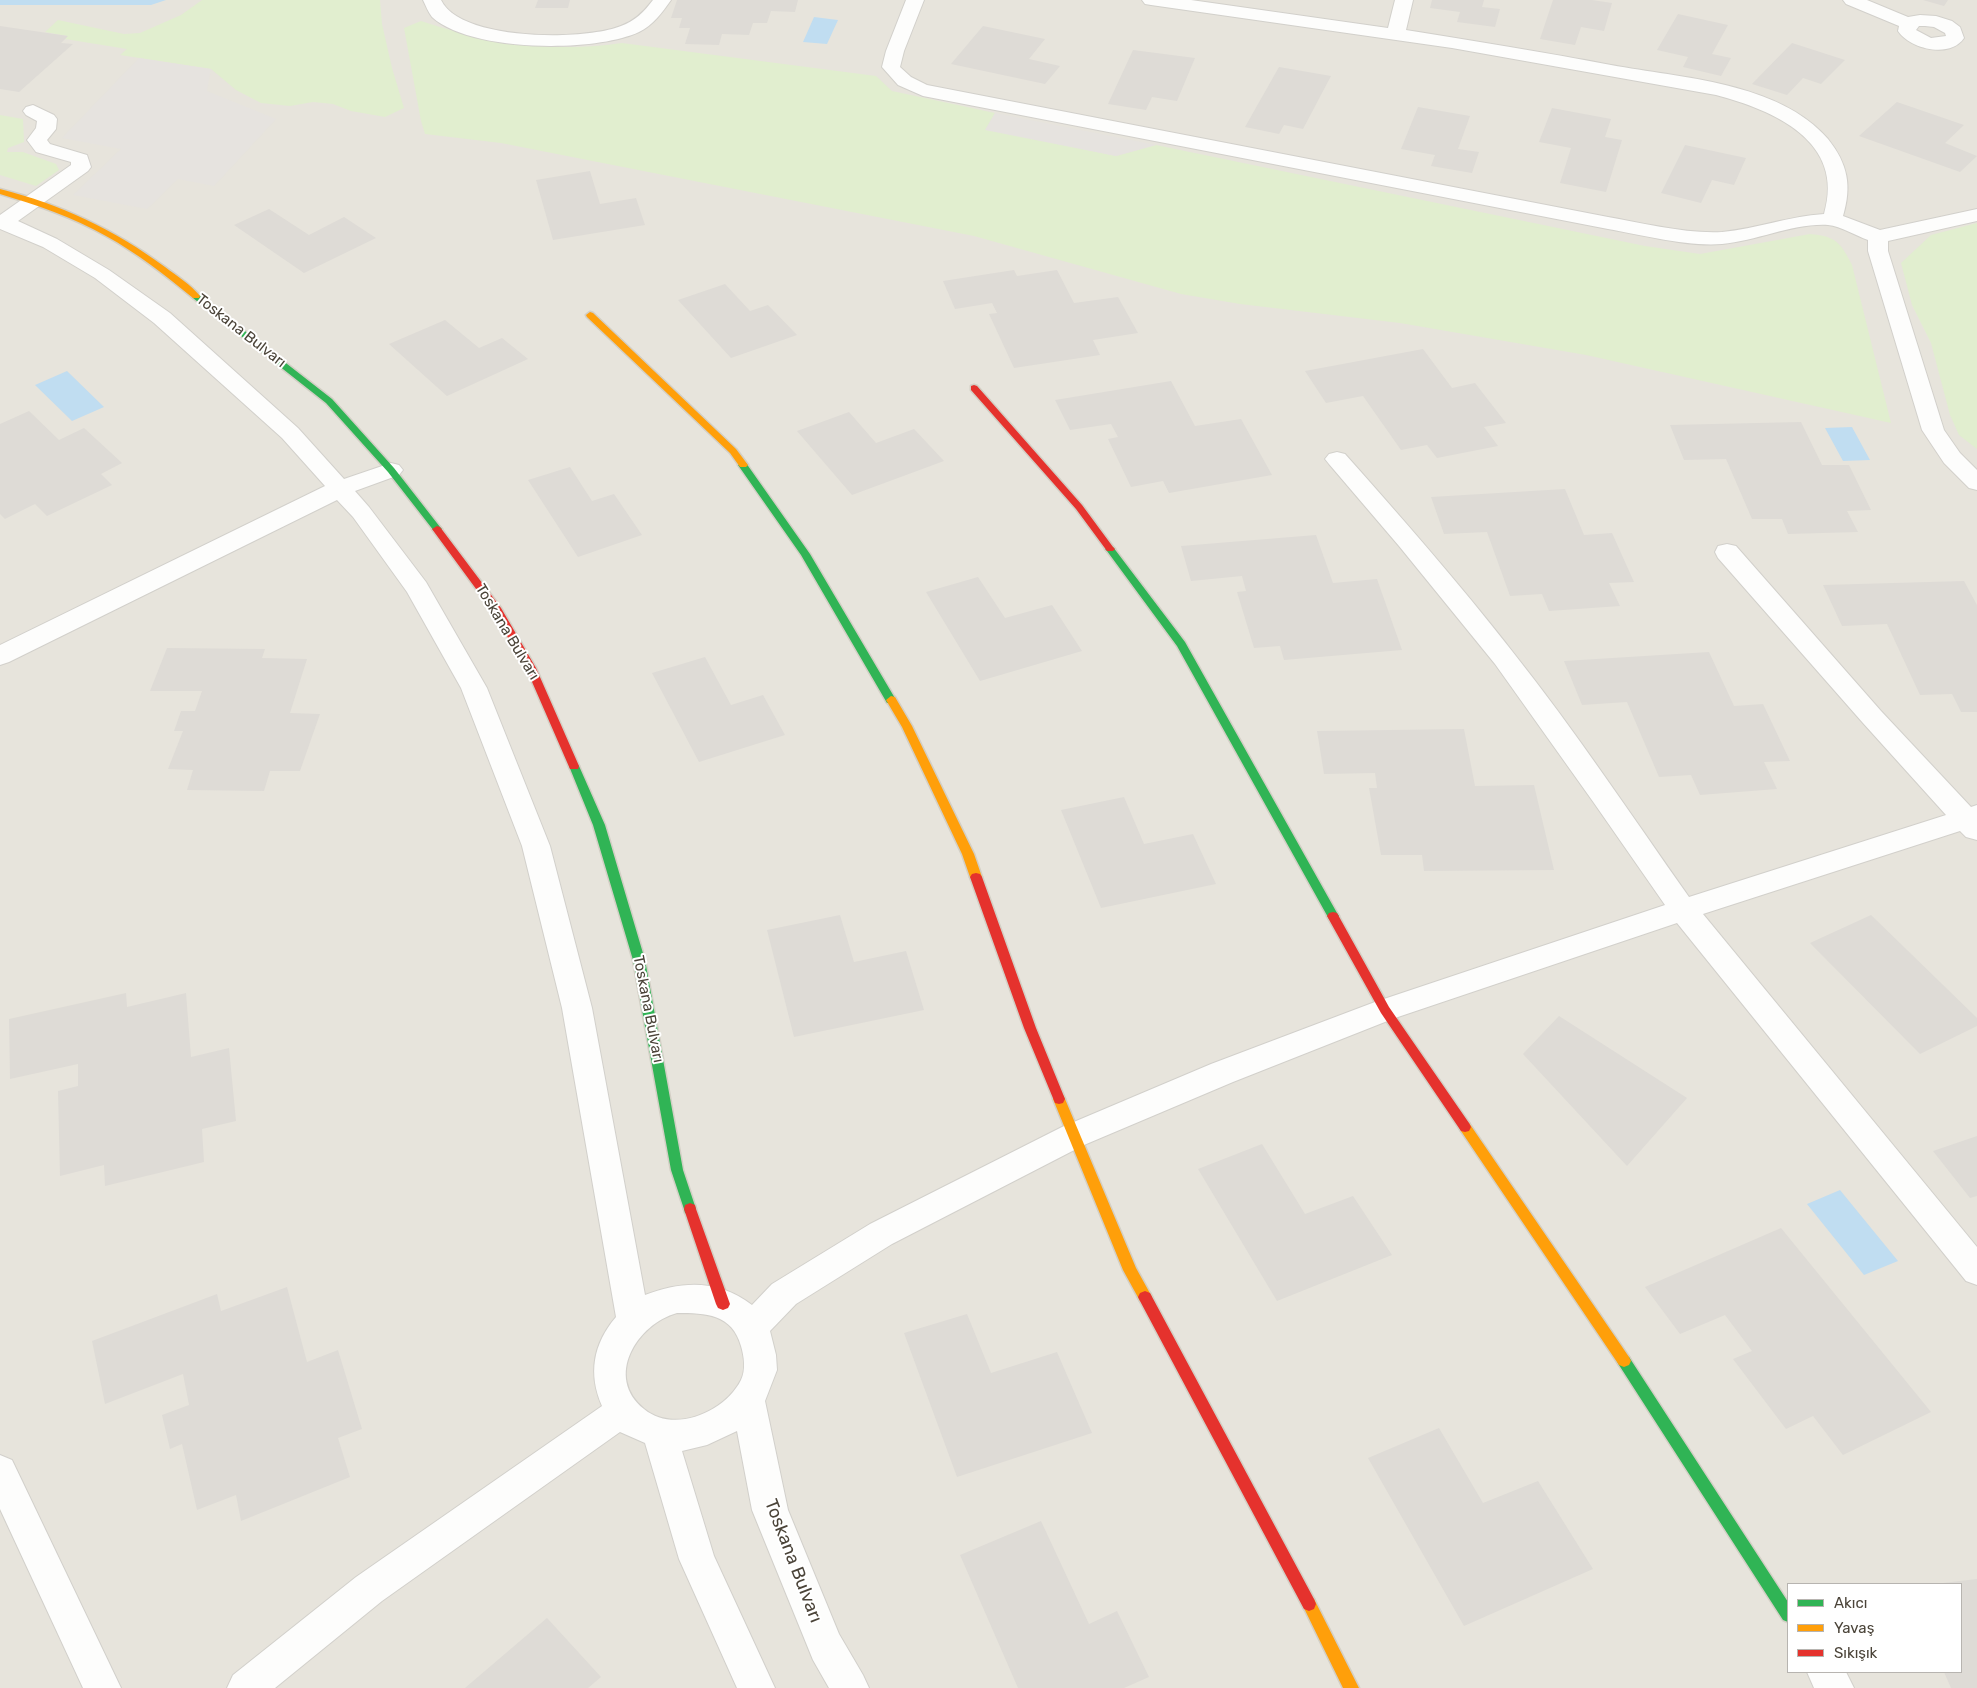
<!DOCTYPE html>
<html>
<head>
<meta charset="utf-8">
<style>
  body { margin:0 }
  #map { position:relative; width:1977px; height:1688px; overflow:hidden; background:#f4f2ee; font-family:Rubik,sans-serif }
  canvas { display:block }
  .legend { position:absolute; left:1787px; top:1583px; width:175px; height:90px; box-sizing:border-box; background:#fff; border:1px solid #b7b4b0; margin:0; padding:6px 9px; list-style:none; font-size:15px; color:#4b4439 }
  .legend li { display:flex; align-items:center; gap:10px; height:25px }
  .legend b { width:25px; border:1px solid #b7b4b0 }
</style>
</head>
<body>
<div id="map">
<canvas width="1977" height="1688"></canvas>
<ul class="legend">
<li><b style="height:6px;background:#30b455"></b>Akıcı</li>
<li><b style="height:6px;background:#ff9f0a"></b>Yavaş</li>
<li><b style="height:6px;background:#e5322d"></b>Sıkışık</li>
</ul>
</div>
<script>
const c = document.querySelector('canvas').getContext('2d');
c.lineJoin = 'round';
function paint(path, color) {
  c.fillStyle = color;
  c.fill(path, 'evenodd');
}
function strokePath(path, color, width, dash) {
  c.strokeStyle = color;
  c.lineWidth = width;
  c.lineCap = dash ? 'butt' : 'round';
  c.setLineDash(dash || []);
  c.stroke(path);
}
function label(font, color, halo, rows, align = 'center') {
  c.font = font + ' Rubik,sans-serif';
  c.lineWidth = 4;
  c.setLineDash([]);
  c.textBaseline = 'middle';
  c.strokeStyle = halo;
  c.fillStyle = color;
  for (const [text, x, y, turn = 0] of rows) {
    c.save();
    c.translate(x, y);
    c.rotate((+turn || 0) * Math.PI / 180);
    c.textAlign = isNaN(turn) ? turn : align;
    if (halo) c.strokeText(text, 0, 0);
    c.fillText(text, 0, 0);
    c.restore();
  }
}
const residential = new Path2D(`
  M0,0H1977V1688H0ZM1788,1584H1961V1672H1788Z`);
const green = new Path2D(`
  M202,0H380L382,24L392,68L404,108L385,117L351,111L333,104L313,102L290,106L261,103L236,90L211,69L120,55L127,49L65,39L67,36L45,32L58,20L124,34L140,33L181,15Z
  M421,21C486,43 555,53 622,43L876,76L892,91L995,113L986,129L1116,156L1156,145L1645,246L1700,254L1810,234C1836,236 1841,243 1852,265L1891,423L1586,355L1400,323L1240,304L1181,294L974,236L501,143L425,134L421,121L404,28Z
  M0,115L23,119L24,142L8,148L7,152H23L56,164L59,170L36,186L0,175Z
  M1977,223V449L1959,435L1950,415L1931,343L1912,305L1901,263L1931,235Z`);
const parking = new Path2D(`
  M139,58L211,69L207,91L276,119L214,186L178,179L147,209L73,195L121,149L62,138Z
  M995,113L1156,145L1116,156L985,130Z`);
const water = new Path2D(`
  M0,0H166L151,5H0Z
  M814,17L838,20L827,44L803,42Z
  M67,371L104,407L72,421L35,385Z
  M1852,427L1870,460L1843,461L1825,428Z
  M1840,1190L1898,1261L1864,1275L1807,1204Z`);
const building = new Path2D(`
  M538,0H570L568,8H535Z
  M677,0H798L795,12L771,11L767,23H753L749,35L722,34L719,45L685,44L690,28H679L682,18H671Z
  M1432,0H1484L1482,7L1500,9L1495,27L1457,22L1460,12L1430,8Z
  M1553,0H1592L1612,3L1604,31L1581,27L1575,45L1540,39Z
  M1923,0H1948L1944,6Z
  M1678,14L1728,25L1712,54L1731,58L1721,76L1683,67L1688,57L1657,50Z
  M0,26L68,36L61,43L73,44L19,92L0,89Z
  M983,26L1045,39L1029,59L1060,66L1045,84L951,64Z
  M1792,43L1845,60L1821,84L1803,78L1787,95L1752,84Z
  M1133,50L1195,58L1177,101L1152,97L1146,110L1108,104Z
  M1279,67L1331,76L1303,129L1284,125L1279,134L1245,127Z
  M1897,102L1964,125L1945,143L1977,156L1960,172L1859,136Z
  M1418,107L1470,116L1458,149L1479,152L1472,173L1431,166L1435,155L1401,149Z
  M1552,108L1611,119L1605,137L1622,140L1606,192L1560,183L1571,148L1539,142Z
  M1685,145L1746,158L1734,185L1712,180L1701,203L1661,193Z
  M590,171L600,204L636,198L645,225L553,240L536,180Z
  M269,209L309,235L344,217L376,238L304,273L234,225Z
  M1014,270L1017,276L1057,270L1074,303L1118,297L1138,333L1093,340L1100,355L1014,368L989,314L997,313L992,303L955,309L943,281Z
  M725,284L750,311L768,305L797,335L731,358L678,300Z
  M445,320L479,348L502,338L528,359L447,396L389,344Z
  M1423,349L1452,388L1475,383L1506,423L1484,427L1498,446L1437,458L1427,445L1401,450L1363,396L1326,403L1305,371Z
  M1171,381L1195,426L1241,419L1272,475L1169,493L1163,481L1131,487L1108,439L1118,437L1111,424L1070,430L1055,400Z
  M29,411L59,440L84,428L122,463L101,474L112,485L47,516L35,504L5,519L0,514V424Z
  M849,412L876,443L914,429L944,461L852,495L797,431Z
  M1801,422L1822,465H1849L1871,510L1847,511L1858,532L1788,534L1782,519H1752L1726,459L1684,460L1670,425Z
  M570,467L592,501L614,494L642,535L578,557L528,480Z
  M1565,489L1584,535L1612,533L1634,582L1609,583L1620,606L1549,611L1542,594L1510,596L1487,532L1444,534L1431,497Z
  M1316,535L1333,583L1377,579L1402,650L1284,660L1280,646L1254,648L1237,592L1246,591L1242,576L1191,581L1181,546Z
  M978,577L1005,618L1052,605L1082,651L980,681L926,592Z
  M1964,581L1977,605V712H1961L1952,694L1920,695L1887,624L1842,626L1823,585Z
  M167,648L265,649L262,658L307,659L290,713L320,714L300,771H270L264,791L187,790L193,770L168,769L183,731H174L181,711H195L202,691H150Z
  M1709,652L1734,706L1763,704L1790,761L1764,762L1777,789L1700,795L1691,775L1659,777L1627,702L1582,705L1564,661Z
  M705,657L731,705L763,695L785,735L699,762L652,673Z
  M1464,729L1475,786L1534,785L1554,870L1424,871L1422,855H1381L1369,788H1377L1375,773L1324,774L1317,731Z
  M1124,797L1144,844L1193,834L1216,884L1101,908L1061,810Z
  M840,915L854,962L906,951L924,1010L794,1037L767,930Z
  M1871,915L1977,1018V1026L1920,1054L1810,943Z
  M126,993L127,1007L186,993L191,1057L229,1048L236,1121L202,1129L204,1162L105,1186L104,1165L60,1176L58,1091L78,1086V1064L10,1079L9,1019Z
  M1559,1016L1687,1098L1627,1166L1523,1054Z
  M1977,1136V1196L1970,1198L1933,1151Z
  M1262,1144L1305,1214L1353,1196L1392,1255L1277,1301L1198,1169Z
  M1781,1228L1931,1412L1843,1455L1813,1416L1786,1429L1733,1359L1752,1351L1725,1315L1680,1334L1645,1287Z
  M287,1287L307,1362L338,1350L362,1429L338,1438L350,1477L241,1521L236,1495L197,1510L182,1444L170,1449L162,1415L189,1405L183,1374L105,1404L92,1341L217,1294L221,1311Z
  M967,1314L991,1373L1057,1352L1092,1433L957,1477L904,1333Z
  M1439,1428L1483,1503L1538,1481L1593,1569L1464,1626L1368,1458Z
  M1041,1521L1089,1624L1117,1611L1149,1677L1124,1688H1018L960,1555Z
  M1977,1579V1688H1951L1944,1672H1961V1584L1943,1583Z
  M547,1618L601,1677L588,1688H465Z`);
const street = new Path2D(`
  M423,0H441C460,41 584,41 621,26C635,21 644,12 653,0H671C662,13 653,25 639,32C594,53 470,52 432,17C428,12 426,6 423,0Z
  M906,0H924L904,51L900,67L911,77L927,85L1608,217C1643,223 1686,234 1722,232C1756,229 1789,216 1824,214C1846,141 1773,110 1716,95L1452,48L1151,5L1145,4L1142,0H1191L1388,28L1395,0H1413L1406,30C1474,41 1543,52 1611,65C1681,78 1779,82 1828,139C1848,164 1852,186 1843,216L1880,230L1977,209V221L1888,241V251L1944,430L1960,453L1977,470V490L1969,488L1944,463L1922,430L1868,251V240C1856,236 1841,226 1828,225C1794,223 1757,241 1722,244C1689,247 1642,235 1608,229L923,96L898,85L882,67L886,51Z
  M1843,0H1867L1908,17L1920,15L1936,16L1952,21L1960,27L1964,38C1950,59 1910,49 1898,31L1899,26L1846,4ZM1925,26L1934,27L1945,33L1946,36L1931,38L1916,30L1919,26Z
  M33,105L54,115L57,119L56,129L47,140L50,144L87,155L91,167L88,171L18,221L57,239L109,270L170,313L298,428L344,479L391,463L399,465L403,470L399,475L355,491L369,507L426,582L487,688L550,846L592,1008L645,1295C682,1281 718,1279 752,1305L772,1284L870,1224L1062,1127L1211,1064L1375,1002L1665,905L1594,803L1495,664L1399,546L1329,464L1325,459L1329,454L1337,452L1345,454C1402,518 1459,583 1512,651C1575,730 1631,815 1689,897L1946,815L1863,723L1718,558L1715,552L1718,546L1727,544L1736,546L1881,711L1971,807L1977,805V840L1966,837L1960,831L1703,914L1977,1247V1285L1966,1281L1677,923L1395,1018L1233,1082L1084,1145L892,1244L796,1304L770,1331L776,1355L777,1370L765,1401L788,1510L839,1634L863,1675L869,1688H829L813,1660L752,1510L737,1431L707,1445L682,1451L714,1556L775,1688H737L679,1559L645,1443L620,1432L382,1601L275,1688H227L233,1675L356,1577L602,1406C588,1374 593,1344 616,1317L562,1008L522,846L461,688L407,592L353,517L337,500L9,662L0,665V645L325,486L282,438L154,323L95,278L43,247L0,229V215L71,165V162L36,152L27,140L36,128L37,121L26,115L23,111L26,107ZM677,1313C706,1313 732,1314 741,1346C744,1356 746,1370 741,1380C725,1412 674,1434 644,1409C604,1377 637,1324 677,1313Z
  M0,1455L12,1460L121,1688H83L0,1509Z
  M1807,1672H1846L1854,1688H1814Z`);
const fast = new Path2D(`
  M196,293L332,399L394,468L440,527L442,529L440,531H434L388,472L326,403L193,298L192,296Z
  M743,462L746,463L810,554L896,700L895,703H887L801,555L738,465Z
  M1110,546L1113,547L1185,642L1337,913L1339,916L1337,919H1329L1177,646L1107,551L1105,549Z
  M574,762L579,766L605,825L645,960L683,1170L696,1209L695,1213L690,1215L685,1213L684,1209L671,1170L633,960L593,825L569,766Z
  M1624,1355L1629,1357L1788,1602V1622L1783,1620L1619,1365L1617,1361L1619,1357Z`);
const slow = new Path2D(`
  M0,189C60,204 115,230 165,267C177,276 191,285 200,296L199,298H193C165,275 137,253 106,236C73,217 36,205 0,194Z
  M590,312L593,313L736,449L748,465L746,467H740L730,453L587,317L586,315Z
  M891,696L895,697L912,726L974,854L982,877L980,880H972L970,877L962,854L902,727L886,700Z
  M1059,1094L1063,1095L1065,1099L1136,1268L1152,1297L1150,1301L1145,1303L1140,1301L1123,1270L1053,1099L1055,1095Z
  M1465,1122L1469,1123L1629,1357L1631,1361L1629,1365L1624,1367L1619,1365L1461,1131L1459,1127L1461,1123Z
  M1309,1597L1314,1599L1359,1688H1343L1302,1604L1304,1599Z`);
const jam = new Path2D(`
  M974,385L977,386L1082,505L1113,547L1115,549L1113,551H1107L1076,509L971,390V386Z
  M437,526L440,527L501,608L536,668L579,766L578,769H570L526,668L493,612L432,529Z
  M976,873L980,874L982,877L1036,1028L1065,1099L1063,1103L1059,1104L1055,1103L1024,1028L970,877L972,874Z
  M1333,912L1337,913L1389,1007L1469,1123L1471,1127L1469,1131L1465,1132L1461,1131L1381,1013L1327,916L1329,913Z
  M690,1203L695,1205L696,1209L730,1304L728,1308L723,1310L718,1308L716,1304L684,1209L685,1205Z
  M1145,1291L1150,1293L1314,1599L1316,1604L1314,1609L1309,1611L1304,1609L1140,1301L1138,1297L1140,1293Z`);
const streetNames = [
  ["Toskana Bulvarı",241,331,38],
  ["Toskana Bulvarı",507,632,59],
  ["Toskana Bulvarı",648,1009,79]
];
const nearStreetnames = [
  ["Toskana Bulvarı",793,1561,69]
];
paint(residential, '#e7e4dc');
paint(green, '#e1eecf');
paint(parking, '#e6e3df');
paint(water, '#c0ddf1');
paint(building, '#dedbd6');
strokePath(street, '#d2d0cb', 2);
strokePath(fast, '#d3cfc5', 3);
strokePath(slow, '#d3cfc5', 3);
strokePath(jam, '#d3cfc5', 3);
paint(street, '#fdfdfc');
paint(fast, '#30b455');
paint(slow, '#ff9f0a');
paint(jam, '#e5322d');
label('15px', '#4b4439', '#fff', streetNames);
label('18px', '#4b4439', '#fff', nearStreetnames);
</script>
</body>
</html>
